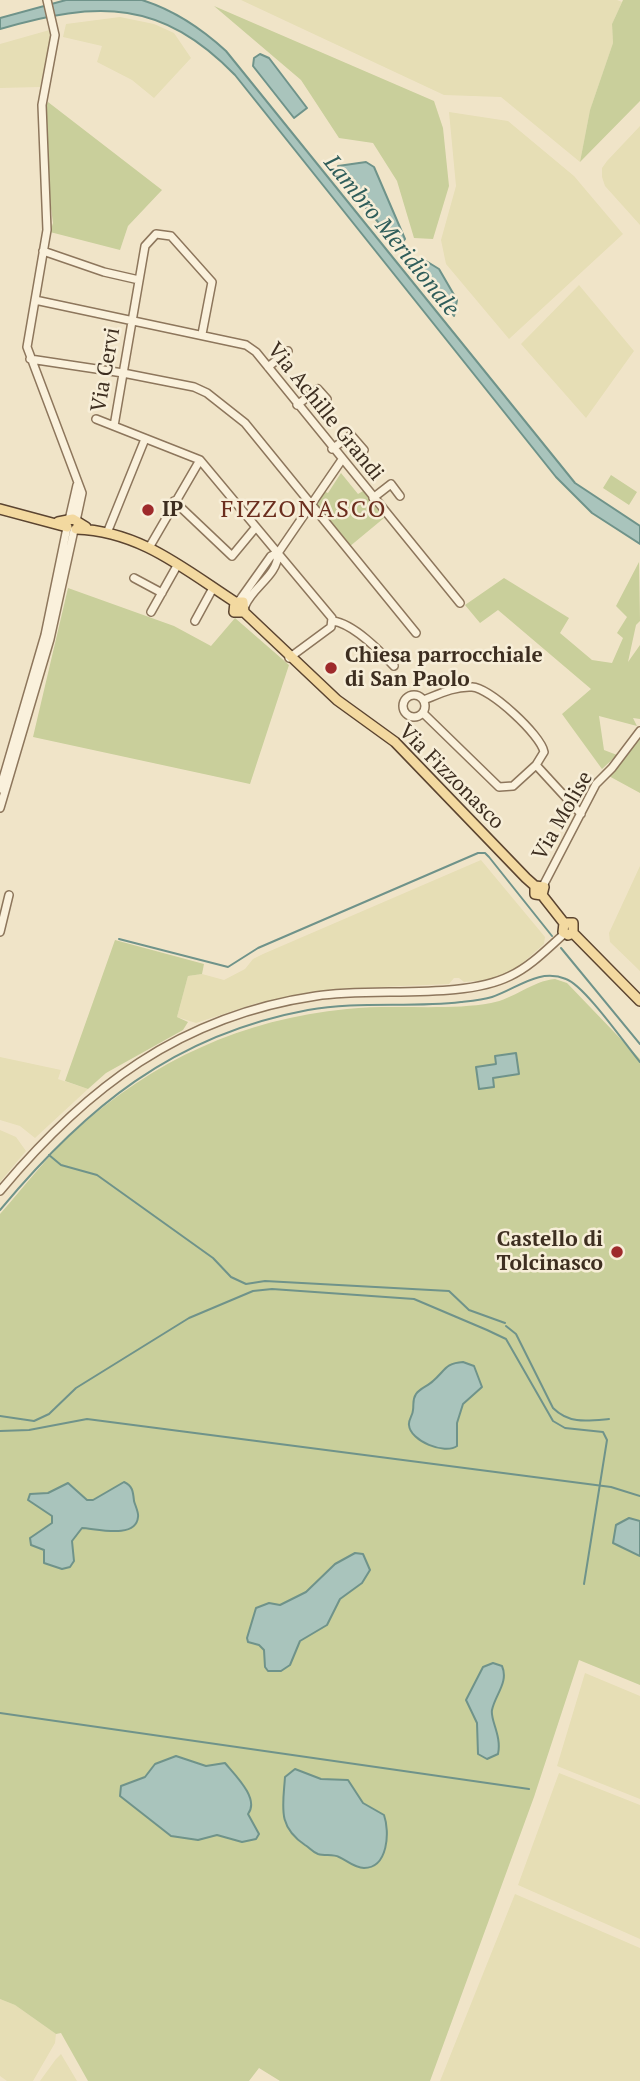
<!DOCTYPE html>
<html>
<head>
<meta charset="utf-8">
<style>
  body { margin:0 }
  canvas { display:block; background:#f0e4c8 }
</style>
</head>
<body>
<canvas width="640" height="2081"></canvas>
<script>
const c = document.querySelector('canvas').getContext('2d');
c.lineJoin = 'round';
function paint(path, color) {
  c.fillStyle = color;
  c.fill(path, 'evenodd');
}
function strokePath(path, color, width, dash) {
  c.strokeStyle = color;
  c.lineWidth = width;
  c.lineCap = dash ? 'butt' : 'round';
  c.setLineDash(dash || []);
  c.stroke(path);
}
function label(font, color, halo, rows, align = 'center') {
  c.font = font + ' "PT Serif",serif';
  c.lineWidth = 5;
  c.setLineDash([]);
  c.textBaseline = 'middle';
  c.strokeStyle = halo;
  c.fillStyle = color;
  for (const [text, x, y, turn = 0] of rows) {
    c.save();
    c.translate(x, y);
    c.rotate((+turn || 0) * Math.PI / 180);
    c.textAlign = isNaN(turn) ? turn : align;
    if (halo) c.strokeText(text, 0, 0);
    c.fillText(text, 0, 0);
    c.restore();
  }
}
const farmland = new Path2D(`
  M241,0H617L622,2L612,24L613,43L590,110L580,162L501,97L444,95Z
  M120,17L154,24L174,33L191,58L154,98L132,80L97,62L102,46L63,37L66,24Z
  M53,29L40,87L0,88V44Z
  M449,112L508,121L574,176L623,234L509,339L446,264L441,240L456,186Z
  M640,126V225L605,186L602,177V168L607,161Z
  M579,285L634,351L586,418L521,344Z
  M481,860L545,937L544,944L518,967L503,975L488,980L464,982L459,978H454L449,984L333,989L257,1003L196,1023L177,1017L188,976L202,974L224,980L245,969L253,959L263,954Z
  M640,866V971L610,942L609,933Z
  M0,1057L61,1070L58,1079L88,1089L35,1138L20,1126L0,1120Z
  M0,1130L16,1137L26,1151L0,1182Z
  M585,1673L640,1696V1799L557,1766Z
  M559,1773L640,1805V1939L518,1885Z
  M515,1894L640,1948V2081H440Z
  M0,1999L15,2005L56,2034L55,2043L33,2081H7L0,2076Z
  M61,2054L77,2081H40L56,2059Z`);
const green = new Path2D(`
  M623,0H640V101L580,162L590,110L613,43L612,24Z
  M214,6L434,101L443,128L449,186L433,239L414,238L397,181L373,143L339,138L301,80Z
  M48,102L162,190L128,226L120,250L50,232L53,223L47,178L45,110Z
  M341,473L358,494L363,491L384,518L349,547L316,506L323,491L328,493Z
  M611,475L637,492L629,505L603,488Z
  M639,562L640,621L636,625L628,662L640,645V719L633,718L637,726L599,716L604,750L617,755L602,769L562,714L591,689L498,610L480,623L465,605L504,578L569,618L560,633L592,660L612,663L623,638L617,633L627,617L616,606Z
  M68,588L174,626L211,646L235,618L289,665L250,784L33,737Z
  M640,737V793L607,775Z
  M115,940L204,964L202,974L188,976L177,1017L188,1022L183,1030L106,1073L88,1089L65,1081Z
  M555,979L567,983L640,1059V1685L579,1660L534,1797L430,2081H280L259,2068L249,2081H88L61,2033L56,2034L15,2005L0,1999V1214C24,1187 48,1155 75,1131C153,1060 243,1019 347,1009C392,1004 449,1011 491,1003C514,999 532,981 555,979Z`);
const water = new Path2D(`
  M66,0H142C174,10 201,28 226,51L575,483L640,526V544L592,513L556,477L235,75C162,0 99,0 0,29V18Z
  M260,54L269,58L307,108L294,118L253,66L254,58Z
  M366,162L374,167L405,239L402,242L396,243L361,202L338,166Z
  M426,261L439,269L457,300L454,316L418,268Z
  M516,1053L519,1074L493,1078L494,1087L479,1089L476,1067L496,1064L495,1056Z
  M463,1362L474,1366L482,1387L463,1404L457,1423V1446C445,1455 410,1441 409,1425C408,1420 413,1415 413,1410C414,1404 412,1400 416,1394C420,1388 428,1386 433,1381C445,1371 445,1363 463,1362Z
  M124,1482C133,1486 133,1492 134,1501C135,1505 139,1513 138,1517C136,1540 94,1528 82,1528L72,1541L74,1561L70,1567L62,1569L44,1563V1550L31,1545L30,1538L52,1523V1516L28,1500L30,1494L48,1493L68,1483L87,1500H93Z
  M629,1518L640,1521V1556L613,1543L616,1525Z
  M355,1553L363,1554L370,1570L362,1583L340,1599L327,1625L300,1641L290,1665L281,1671H268L265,1667L264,1650L259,1645L248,1642L247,1638L256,1608L269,1603L280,1605L306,1592L335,1564Z
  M493,1663L502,1666C509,1682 495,1695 492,1710C490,1720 502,1736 498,1754L487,1759L478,1754L477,1723L466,1700L483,1667Z
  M176,1756L206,1766L225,1763C235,1775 260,1799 248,1814L259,1834L256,1839L242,1842L217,1835L198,1840L171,1836L120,1796L121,1786L145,1777L155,1764Z
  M295,1769L321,1779L348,1780L363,1803L384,1815C390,1832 388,1868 364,1868C354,1868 348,1861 339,1857C333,1854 325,1856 318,1854C312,1852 310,1848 305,1845C277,1826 283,1807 285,1777Z`);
const stream = new Path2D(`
  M119,939L228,967L258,948L478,853H485L489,857L552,936
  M561,948L640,1044
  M49,1155L61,1165L97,1175L213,1258L231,1277L246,1284L265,1281L449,1291L469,1310L505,1323
  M0,1210C85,1108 173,1035 308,1010C358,1001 411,1008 461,1002C471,1001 483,1000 492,997C518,988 539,968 566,979C585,986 625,1044 640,1062
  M506,1326L516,1334L553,1408C569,1424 587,1421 609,1419
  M0,1416L34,1421L49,1414L76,1388L189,1318L253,1291L272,1289L414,1299L487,1330L506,1339L553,1421L565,1428L603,1432L607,1440L584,1584
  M0,1431L29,1430L87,1419L611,1487L640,1496
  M0,1713L529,1789`);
const minor = new Path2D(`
  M47,0L55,35L42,105L47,230L27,347L82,493L76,521
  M43,251L104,272L139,280
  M35,300L246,345L256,352L460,603
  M30,359L123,373L194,387L207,393L245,423L416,633
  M268,367L288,351
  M297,405L318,389L327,399
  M96,419L200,460L332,618L331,627L289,658
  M114,426L145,246L156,234L171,236L212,282L202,334
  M332,449L351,435L364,450
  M373,498L391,484L400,496
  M174,501L232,556L256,527
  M69,520L77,485
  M107,533L145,439
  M150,546L200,460
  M278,553L341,461
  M134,578L162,593
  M239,601L271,556L278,553C278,576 253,586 245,606
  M151,612L178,564
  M195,621L213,588
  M333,621C354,624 380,651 394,666
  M403 706a11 11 0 1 1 22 0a11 11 0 1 1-22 0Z
  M423,713L499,787L513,786L536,765L544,752C541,735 490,688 472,687C455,686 439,694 424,700
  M536,765L581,814
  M0,789L45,635L67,528
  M0,808L50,639L74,530
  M543,886L596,784L612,768L640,731
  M0,932L9,895
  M0,1191C86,1088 180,1016 316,996C373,987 462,1000 510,976C531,966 547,949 564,934`);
const major = new Path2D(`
  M0,509L67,527
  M58,522L73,519L86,527
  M76,529C140,531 184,569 235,602H243L244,612L337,700L395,742L526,878L535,886L544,887L542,895
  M235,602L234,612H244
  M535,886V894L542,895L564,923
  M564,923L563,932L568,935L573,933
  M564,923H573V933
  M573,933L640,1001`);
const markers = [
  [148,510,7,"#9e2a2b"],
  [331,668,7,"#9e2a2b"],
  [617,1252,7,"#9e2a2b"]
];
const streetNames = [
  ["Via Cervi",106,370,-80],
  ["Via Achille Grandi",325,412,51],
  ["Via Fizzonasco",451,777,45],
  ["Via Molise",563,816,-60]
];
const poiNames = [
  ["IP",162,510],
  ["Chiesa parrocchiale",345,656],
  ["di San Paolo",345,680],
  ["Castello di",603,1240,"right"],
  ["Tolcinasco",603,1264,"right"]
];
const waterNames = [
  ["Lambro Meridionale",391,236,51]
];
const quarterNames = [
  ["FIZZONASCO",304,510]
];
paint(farmland, '#e6deb5');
paint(green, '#c9cf9b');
paint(water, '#a9c4bc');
strokePath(water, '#6f938a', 2);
strokePath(stream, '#6f938a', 2);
strokePath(minor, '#8d765c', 10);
strokePath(major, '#5b4430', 12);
strokePath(minor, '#faf1dc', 7);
strokePath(major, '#f3d9a0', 9);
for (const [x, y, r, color] of markers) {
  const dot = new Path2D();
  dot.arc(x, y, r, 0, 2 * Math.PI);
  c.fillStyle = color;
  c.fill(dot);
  strokePath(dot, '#f7eed8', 2.5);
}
label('21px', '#3d2e20', '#f7eed8', streetNames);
label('bold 21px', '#3d2e20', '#f7eed8', poiNames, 'left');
label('italic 23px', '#2f5d5a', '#f7eed8', waterNames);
c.letterSpacing = '2px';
label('24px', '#6b2e1e', '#f7eed8', quarterNames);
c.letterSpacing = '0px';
</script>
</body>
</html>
